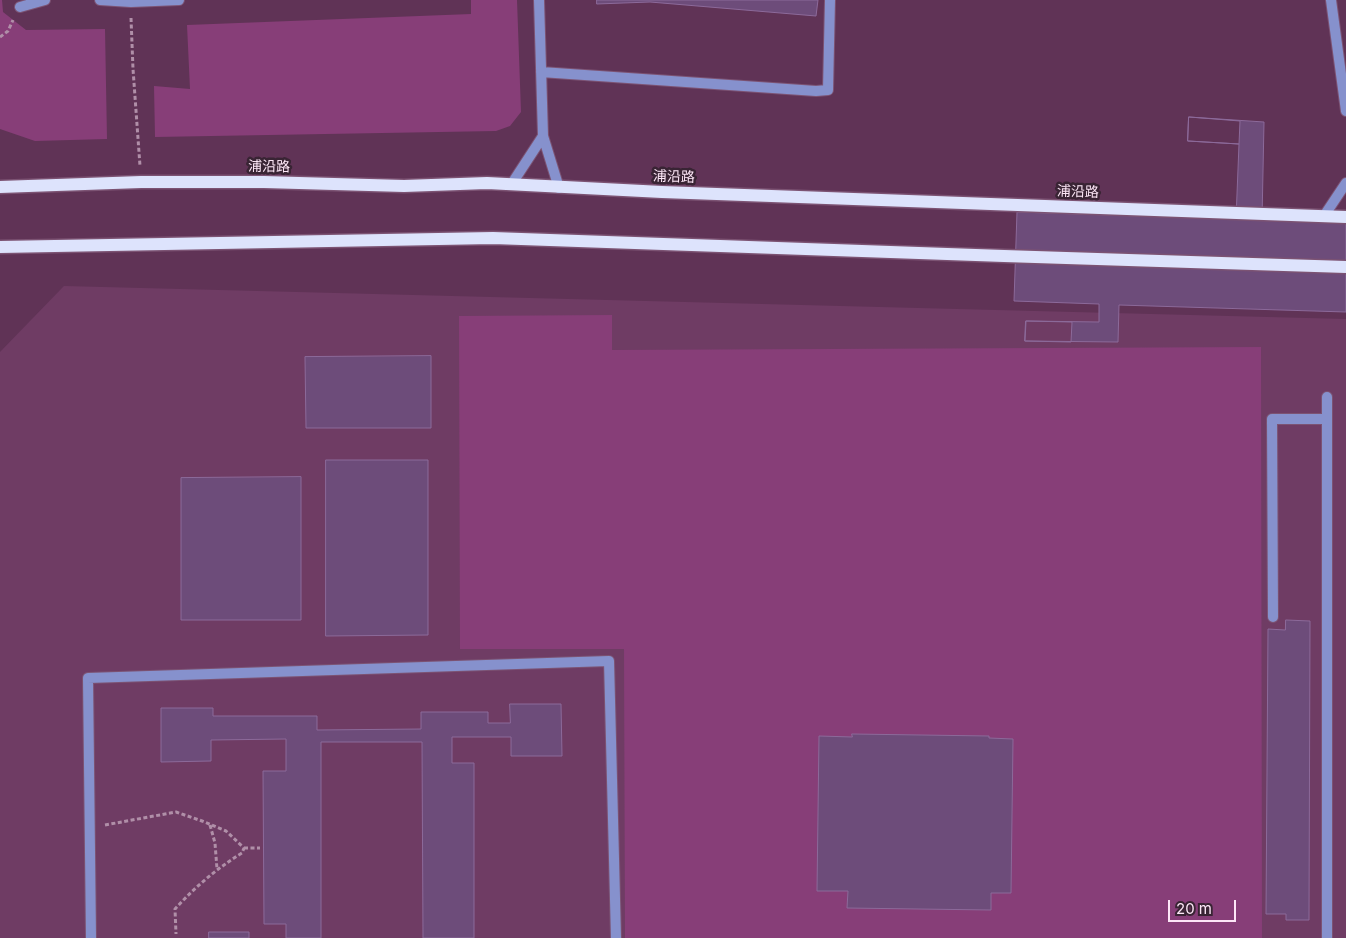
<!DOCTYPE html>
<html>
<head>
<meta charset="utf-8">
<style>
  body { margin:0 }
  #map { position:relative; width:1346px; height:938px; overflow:hidden; background:#603356; font-family:Inter,sans-serif }
  canvas { display:block }
  .scale { position:absolute; left:1168px; top:900px; width:68px; height:22px; box-sizing:border-box; border:2px solid #fde7f7; border-top:0; padding-left:6px; font-size:15px; line-height:18px; white-space:nowrap; color:#fde7f7; -webkit-text-stroke:4px #392434; paint-order:stroke }
</style>
</head>
<body>
<div id="map">
<canvas width="1346" height="938"></canvas>
<div class="scale">20 m</div>
</div>
<script>
const c = document.querySelector('canvas').getContext('2d');
c.lineJoin = 'round';
function paint(path, color) {
  c.fillStyle = color;
  c.fill(path, 'evenodd');
}
function strokePath(path, color, width, dash) {
  c.strokeStyle = color;
  c.lineWidth = width;
  c.lineCap = dash ? 'butt' : 'round';
  c.setLineDash(dash || []);
  c.stroke(path);
}
function label(font, color, halo, rows, align = 'center') {
  c.font = font + ' Inter,"Noto Sans SC",sans-serif';
  c.lineWidth = 5;
  c.setLineDash([]);
  c.textBaseline = 'middle';
  c.strokeStyle = halo;
  c.fillStyle = color;
  for (const [text, x, y, turn = 0] of rows) {
    c.save();
    c.translate(x, y);
    c.rotate((+turn || 0) * Math.PI / 180);
    c.textAlign = isNaN(turn) ? turn : align;
    if (halo) c.strokeText(text, 0, 0);
    c.fillText(text, 0, 0);
    c.restore();
  }
}
const built = new Path2D(`
  M64,286L1346,319V938H0V352Z`);
const green = new Path2D(`
  M0,0H2L3,12L26,30L105,29L107,139L35,141L0,129Z
  M471,0H517L521,112L510,126L496,131L155,137L154,86L190,89L187,25L471,14Z
  M612,315V350L1261,347L1262,938H625L624,649H460L459,316Z`);
const building = new Path2D(`
  M597,0H818L816,16L650,2L597,4Z
  M1189,117L1264,122L1262,220L1346,223V312L1119,305L1118,342L1025,341L1026,321L1099,322V304L1014,301L1017,212L1236,219L1239,144L1188,141Z
  M1189,117L1240,121L1239,144L1188,141Z
  M1026,321L1072,322L1071,342L1025,341Z
  M431,356V428H306L305,357Z
  M326,460H428V635L326,636Z
  M301,477V620H181V478Z
  M1286,620L1310,621L1309,920H1286V914H1266L1268,629L1285,630Z
  M510,704H561L562,756H511V737H452V763H474V938H423L422,742H321V938H286V924H264L263,771H286V739L211,740V761L161,762V708H213V716H317V730L421,729V712H488V723H510Z
  M852,734L989,736V738L1013,739L1011,893H991V910L847,908L848,891H817L819,736L852,737Z
  M209,932H249V938H209Z`);
const path = new Path2D(`
  M131,18L133,69L140,166
  M0,37L8,31L13,20
  M105,825L176,812L202,821L226,831L244,848L242,853C216,869 195,887 175,909L176,934
  M210,825L215,843L217,869
  M244,848H260`);
const service = new Path2D(`
  M100,0L131,2L179,0
  M539,0L543,136L559,188
  M20,7L45,0
  M541,72L816,91L828,90L830,0
  M511,185L543,136
  M1327,397V938
  M1273,617L1272,419H1327`);
const minor = new Path2D(`
  M1331,0L1346,111
  M1324,216L1346,183
  M91,938L88,678L609,661L616,938`);
const primary = new Path2D(`
  M0,187L141,182H264L404,186L487,183L662,192L1346,217
  M0,247L493,238L1004,256L1346,267`);
const streetNames = [
  ["浦沿路",269,167,1],
  ["浦沿路",674,177,2],
  ["浦沿路",1078,192,2]
];
paint(built, '#6f3c64');
paint(green, '#873e78');
paint(building, '#6d4c7a');
strokePath(building, '#8c6a9a', 1);
strokePath(service, '#7c5373', 12);
strokePath(minor, '#7c5373', 12);
strokePath(primary, '#7c5373', 15);
strokePath(path, '#b08fa8', 3, [4, 2.5]);
strokePath(service, '#8691cd', 10);
strokePath(minor, '#8691cd', 10);
strokePath(primary, '#dde3fc', 12);
label('14px', '#fde7f7', '#392434', streetNames);
</script>
</body>
</html>
